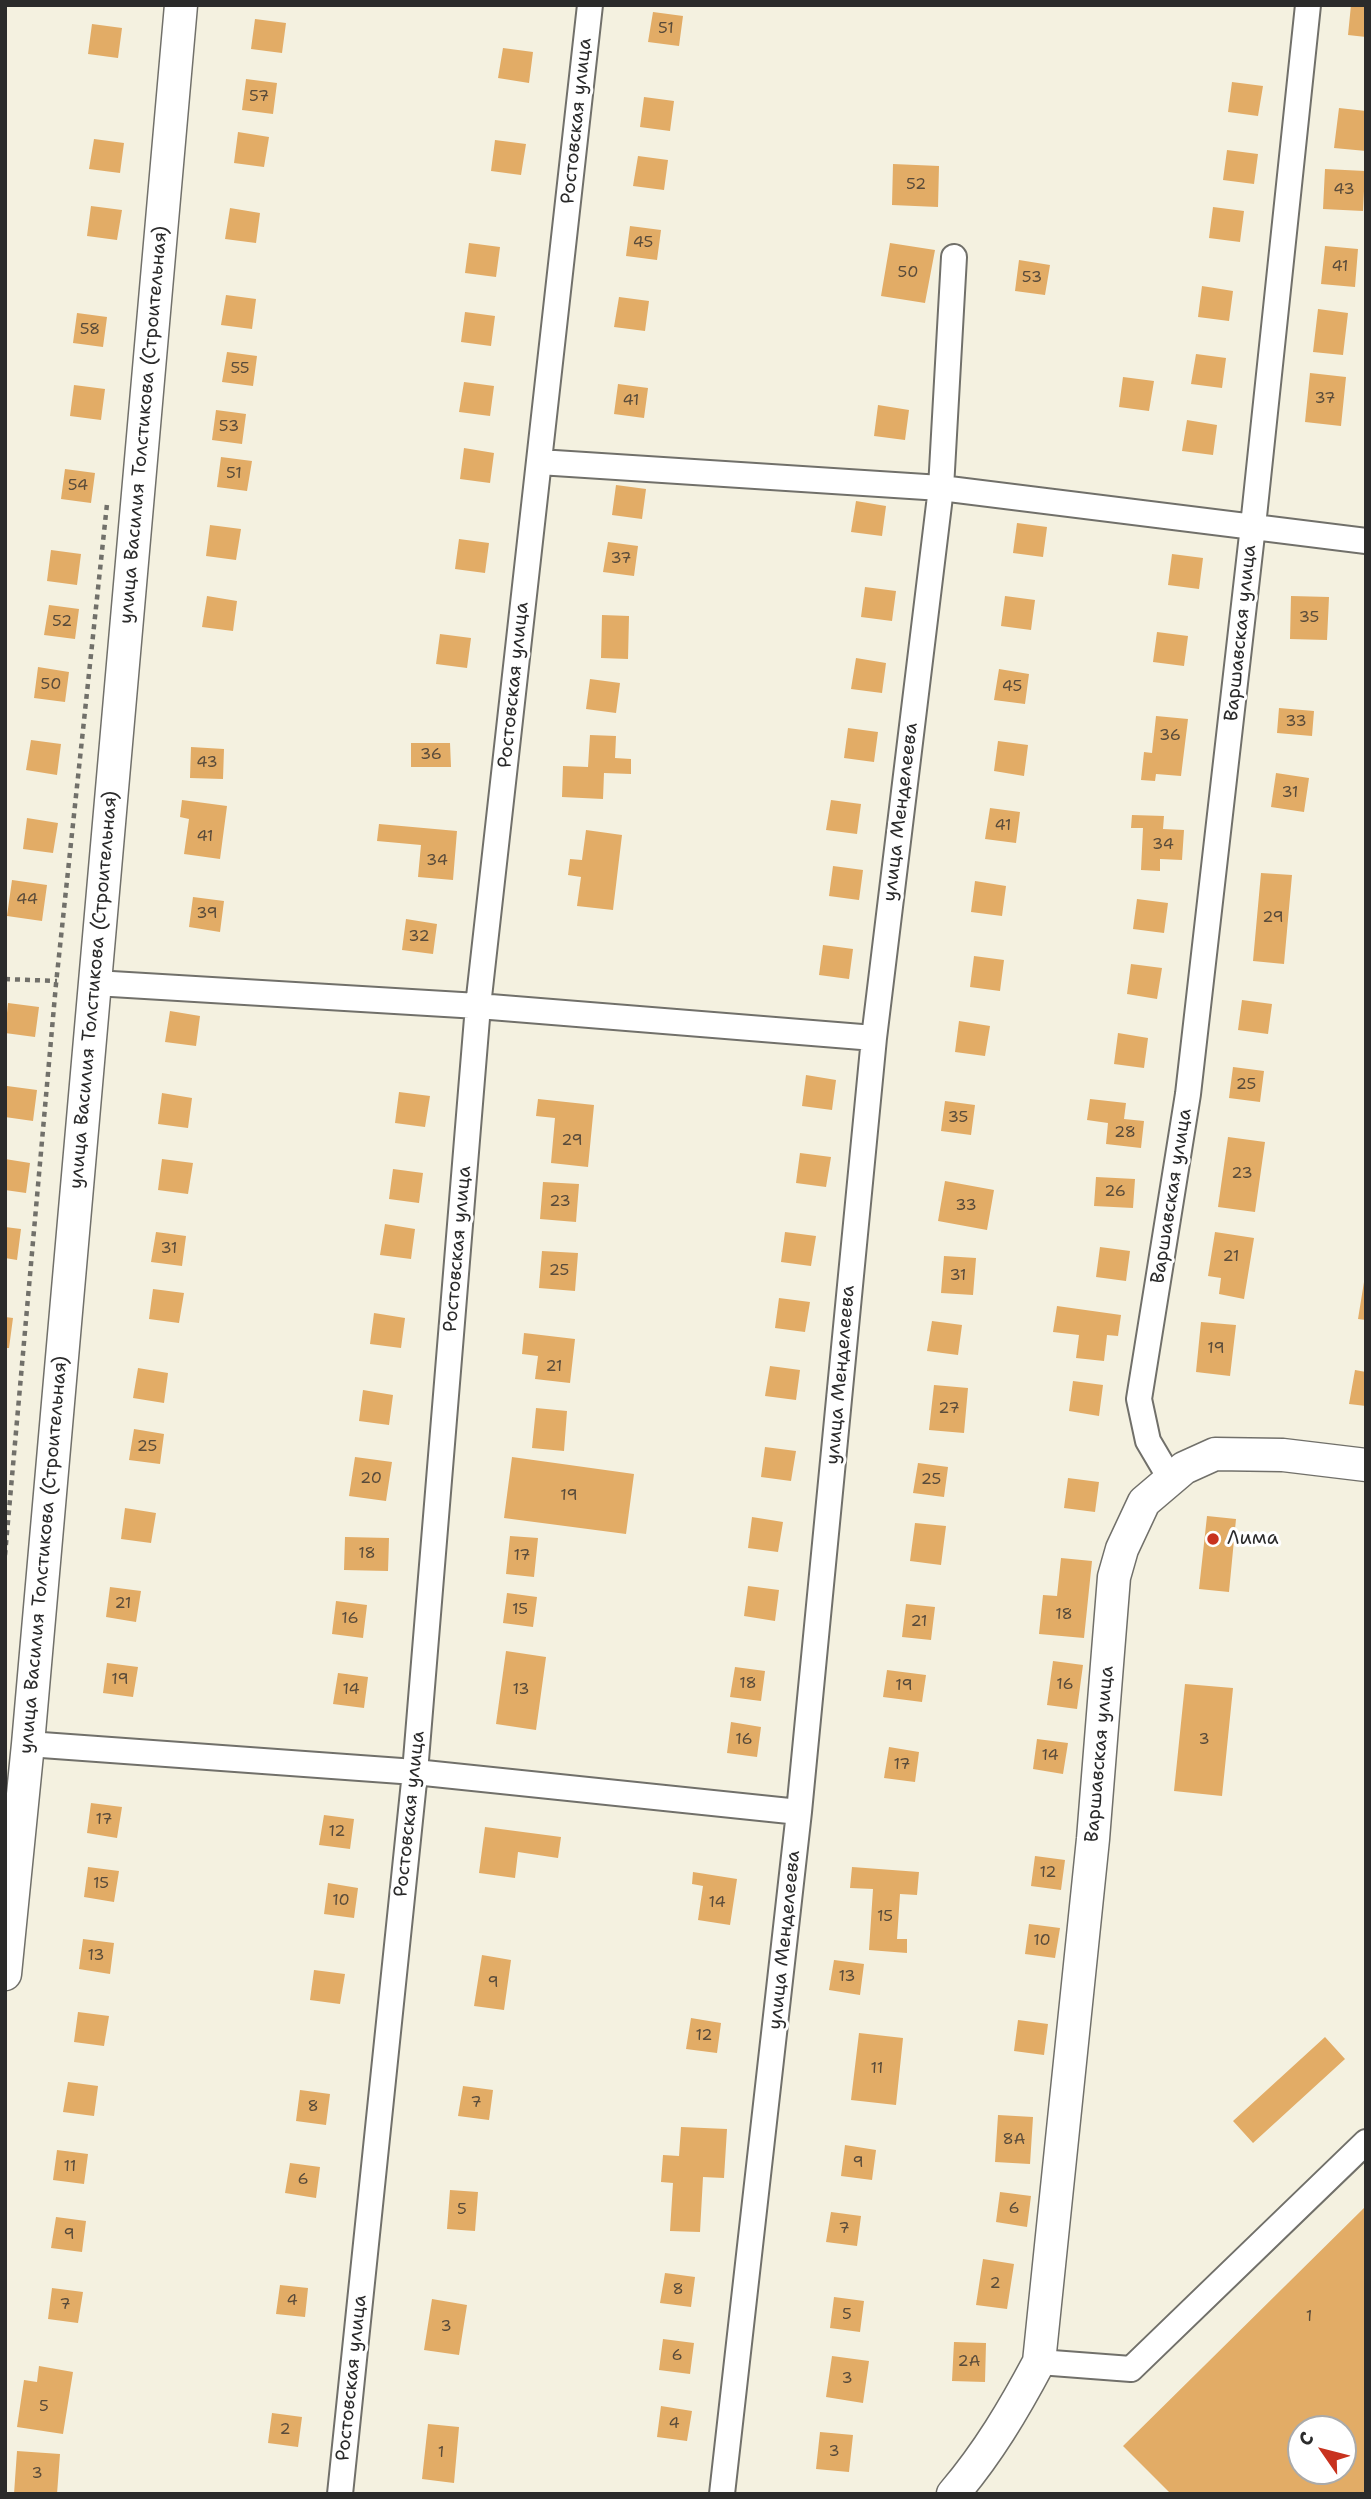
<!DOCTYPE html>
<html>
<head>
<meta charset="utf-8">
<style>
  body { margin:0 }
  #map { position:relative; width:1371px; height:2499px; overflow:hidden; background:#f4f1e0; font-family:"Shantell Sans",sans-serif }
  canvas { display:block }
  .frame { position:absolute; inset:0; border:7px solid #2b2b2b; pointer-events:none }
  .north { position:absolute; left:1287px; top:2415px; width:70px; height:70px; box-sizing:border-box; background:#fff; border:2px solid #aaa; border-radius:50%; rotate:305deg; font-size:19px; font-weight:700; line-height:28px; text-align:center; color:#2b2b2b }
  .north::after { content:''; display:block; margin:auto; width:24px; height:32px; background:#c8321e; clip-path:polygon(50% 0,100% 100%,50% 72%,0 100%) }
</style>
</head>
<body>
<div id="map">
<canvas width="1371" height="2499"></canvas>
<div class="frame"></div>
<div class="north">С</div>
</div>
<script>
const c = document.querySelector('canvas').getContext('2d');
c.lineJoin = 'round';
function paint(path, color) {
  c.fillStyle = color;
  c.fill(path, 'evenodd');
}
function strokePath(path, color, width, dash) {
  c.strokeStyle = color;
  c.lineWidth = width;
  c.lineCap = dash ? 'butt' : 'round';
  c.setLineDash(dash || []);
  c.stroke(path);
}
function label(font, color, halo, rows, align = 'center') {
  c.font = font + ' "Shantell Sans",sans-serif';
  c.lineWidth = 6;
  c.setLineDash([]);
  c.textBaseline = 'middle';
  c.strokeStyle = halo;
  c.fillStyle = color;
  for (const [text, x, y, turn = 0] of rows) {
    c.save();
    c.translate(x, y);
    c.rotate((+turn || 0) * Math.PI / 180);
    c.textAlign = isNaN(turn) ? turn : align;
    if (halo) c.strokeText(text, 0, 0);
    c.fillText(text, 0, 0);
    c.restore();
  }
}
const building = new Path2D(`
  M1351,5H1366V37L1348,35Z
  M653,12L683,16L679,46L648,42Z
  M255,19L286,23L282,53L251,49Z
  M92,24L122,28L118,58L88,54Z
  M503,48L533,52L529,83L498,78Z
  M246,79L277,83L273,114L242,110Z
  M1232,82L1263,86L1258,116L1228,112Z
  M644,97L674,101L670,131L640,127Z
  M1339,108L1366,111V151L1334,148Z
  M238,132L269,137L264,167L234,163Z
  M94,139L124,143L120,173L89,169Z
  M495,140L526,144L521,175L491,171Z
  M1227,150L1258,154L1254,184L1223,180Z
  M638,156L668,160L664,190L633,186Z
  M893,164L939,166L938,207L892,205Z
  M1325,169L1365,171L1363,211L1323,209Z
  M91,206L122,210L117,240L87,236Z
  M1213,207L1244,211L1240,242L1209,238Z
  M230,208L260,213L256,243L225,239Z
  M630,226L661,230L657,260L626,256Z
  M469,243L500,247L496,277L465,273Z
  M890,243L935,250L925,303L881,296Z
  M1325,246L1358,249L1355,287L1321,284Z
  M1019,260L1050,265L1045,295L1015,291Z
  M1202,286L1233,291L1229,321L1198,317Z
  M226,295L256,299L252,329L221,325Z
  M619,297L649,301L645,331L614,327Z
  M1318,309L1348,313L1343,355L1313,352Z
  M465,312L495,316L491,346L461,342Z
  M77,313L107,317L103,347L73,343Z
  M227,352L257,356L253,386L222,382Z
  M1196,354L1226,358L1222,388L1191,384Z
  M1310,373L1346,377L1341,426L1305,422Z
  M1123,377L1154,381L1149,411L1119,407Z
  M464,382L494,386L490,416L459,412Z
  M618,384L648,388L644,418L614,414Z
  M74,385L105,389L101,420L70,416Z
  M878,405L909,410L905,440L874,436Z
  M216,410L246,414L242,444L212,440Z
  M1187,420L1217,425L1213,455L1182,451Z
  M464,448L494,453L490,483L460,479Z
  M221,457L252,461L247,491L217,487Z
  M65,469L95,473L91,503L61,499Z
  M616,485L646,489L642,519L612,515Z
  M856,501L886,506L882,536L851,532Z
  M1017,523L1047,527L1043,557L1013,553Z
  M210,525L241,529L236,560L206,556Z
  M459,539L489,543L485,573L455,569Z
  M608,542L638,546L634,576L603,572Z
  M51,550L81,554L77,585L47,581Z
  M1172,554L1203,558L1199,589L1168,585Z
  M865,587L896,591L892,621L861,617Z
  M207,596L237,601L233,631L202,627Z
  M1005,596L1035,600L1031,630L1001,626Z
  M1291,596L1329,597L1327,640L1290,639Z
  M49,605L79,609L75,639L44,635Z
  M602,615L629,616L628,659L601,658Z
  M1157,632L1188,636L1184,666L1153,662Z
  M440,634L471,638L467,668L436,664Z
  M856,658L886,663L882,693L851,689Z
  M38,667L69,672L65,702L34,698Z
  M999,669L1029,674L1025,704L994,700Z
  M590,679L620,683L616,713L586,709Z
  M1279,708L1314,711L1312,736L1277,733Z
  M1156,716L1188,719L1181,776L1156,774L1155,781L1141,780L1144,752L1152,753Z
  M848,728L878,732L874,762L844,758Z
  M590,735L616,736L615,758L631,759V774L604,773L603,799L562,797L563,766L588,767Z
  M31,740L61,744L57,775L26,770Z
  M998,741L1028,745L1024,776L994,771Z
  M411,743H450L451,767H411Z
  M191,747L224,749L223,779L190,778Z
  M1276,773L1309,778L1304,812L1271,807Z
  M182,800L227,806L220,859L184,854L189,819L180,817Z
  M831,800L861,804L857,834L826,830Z
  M990,808L1020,812L1016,843L985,839Z
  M1132,815L1164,816L1163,829L1184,830L1182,860L1160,859V871L1141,870L1143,828H1131Z
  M27,818L58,823L53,853L23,849Z
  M379,824L457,831L453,880L418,877L421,845L377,841Z
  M586,830L622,835L613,910L577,906L581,877L568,875L570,859L582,860Z
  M833,866L863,870L859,900L829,896Z
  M1261,873L1292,875L1284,964L1253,961Z
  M12,880L47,885L42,921L7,916Z
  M975,881L1006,886L1002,916L971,912Z
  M193,897L224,901L220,932L189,927Z
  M1137,899L1168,903L1164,933L1133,929Z
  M406,919L437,924L433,954L402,950Z
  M823,945L853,949L849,979L819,975Z
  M974,956L1004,960L1000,991L970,987Z
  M1131,964L1162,968L1157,999L1127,994Z
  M1242,1000L1272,1004L1268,1034L1238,1030Z
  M8,1003L39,1007L35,1037L5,1033Z
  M170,1011L200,1016L196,1046L165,1042Z
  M959,1021L990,1026L985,1056L955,1052Z
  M1118,1033L1148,1038L1144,1068L1114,1064Z
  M1233,1067L1264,1071L1260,1102L1229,1098Z
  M806,1075L836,1080L832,1110L802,1106Z
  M7,1086L37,1090L33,1121L5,1117Z
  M399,1092L430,1096L425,1127L395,1123Z
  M162,1093L192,1098L188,1128L158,1124Z
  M538,1099L594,1105L588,1167L551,1163L555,1118L536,1116Z
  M1090,1099L1126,1103L1124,1119L1144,1121L1141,1148L1106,1144L1108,1123L1087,1120Z
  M945,1101L975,1105L971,1135L941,1131Z
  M1228,1137L1265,1142L1255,1212L1218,1207Z
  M800,1153L831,1157L826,1187L796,1183Z
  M5,1159L30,1163L26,1193L5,1190Z
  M162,1159L193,1163L188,1194L158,1190Z
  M393,1169L423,1173L419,1203L389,1199Z
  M1096,1177L1135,1179L1133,1208L1094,1206Z
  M945,1181L994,1190L987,1230L938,1221Z
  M543,1182L579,1184L576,1222L540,1219Z
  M385,1224L415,1229L411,1259L380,1255Z
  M5,1227L21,1229L17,1260L5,1258Z
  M156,1232L186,1236L182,1266L151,1262Z
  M785,1232L816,1236L811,1266L781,1262Z
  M1215,1232L1254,1238L1244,1299L1219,1294L1221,1278L1208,1276Z
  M1100,1247L1130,1251L1126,1281L1096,1277Z
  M542,1251L578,1253L575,1291L539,1288Z
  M944,1256L976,1258L973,1295L941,1293Z
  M1364,1282H1366V1320L1358,1319Z
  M153,1289L184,1293L179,1323L149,1319Z
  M779,1298L810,1302L805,1332L775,1328Z
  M1057,1306L1121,1315L1118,1336L1107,1335L1104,1361L1076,1358L1079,1335L1053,1332Z
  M374,1313L405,1318L401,1348L370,1344Z
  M5,1317L13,1318L9,1348H5Z
  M932,1321L962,1325L958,1355L927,1351Z
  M1201,1322L1236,1325L1230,1376L1196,1372Z
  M524,1333L575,1339L570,1383L535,1379L538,1356L522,1354Z
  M770,1366L800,1370L796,1400L765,1396Z
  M138,1368L168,1373L164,1403L133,1398Z
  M1355,1370L1366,1372V1406L1349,1404Z
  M1073,1381L1103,1385L1099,1416L1069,1411Z
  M934,1385L968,1388L964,1433L929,1430Z
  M363,1390L393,1395L389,1425L359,1421Z
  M536,1408L567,1411L564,1451L532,1448Z
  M134,1429L164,1434L160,1464L129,1460Z
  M765,1447L796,1451L791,1481L761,1477Z
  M355,1457L392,1462L386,1501L349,1496Z
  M512,1457L634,1474L626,1534L504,1518Z
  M918,1463L948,1467L944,1497L913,1493Z
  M1068,1478L1099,1482L1095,1512L1064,1508Z
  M125,1508L156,1513L151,1543L121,1539Z
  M1207,1516L1236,1519L1229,1592L1199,1589Z
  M752,1517L783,1522L778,1552L748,1548Z
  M915,1523L946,1526L941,1565L910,1561Z
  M510,1536L538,1538L534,1577L506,1574Z
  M345,1537L389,1538L388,1571L344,1570Z
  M1061,1558L1092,1561L1084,1638L1039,1634L1043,1595L1057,1596Z
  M748,1586L779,1590L775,1621L744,1616Z
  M110,1587L141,1591L136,1622L106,1617Z
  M507,1593L537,1597L533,1627L503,1623Z
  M336,1601L367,1605L363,1638L332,1634Z
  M906,1604L935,1607L931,1640L902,1637Z
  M506,1651L546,1657L536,1730L496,1724Z
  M1053,1661L1083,1665L1077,1709L1047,1705Z
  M107,1663L138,1667L133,1697L103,1693Z
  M735,1667L765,1671L761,1701L730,1697Z
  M887,1670L926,1675L922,1702L883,1697Z
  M338,1673L368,1677L364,1708L333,1704Z
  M1185,1684L1233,1688L1222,1796L1174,1791Z
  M731,1722L761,1727L757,1757L727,1753Z
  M1037,1739L1068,1743L1063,1774L1033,1769Z
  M889,1747L919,1752L915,1782L884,1778Z
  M91,1803L122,1807L117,1838L87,1833Z
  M324,1815L354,1819L350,1849L319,1845Z
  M485,1827L561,1837L558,1858L518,1852L515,1878L479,1873Z
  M1035,1856L1065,1860L1061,1890L1031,1886Z
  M88,1867L119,1871L114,1902L84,1897Z
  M852,1867L919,1872L917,1895L900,1894L897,1939H907V1953L869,1950L873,1889L850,1888Z
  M693,1872L737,1879L730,1925L698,1920L703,1886L692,1884Z
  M328,1883L358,1888L354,1918L324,1914Z
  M1029,1924L1060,1928L1055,1958L1025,1954Z
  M83,1939L114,1943L110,1974L79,1969Z
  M482,1955L511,1960L504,2010L474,2006Z
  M834,1960L864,1964L860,1995L829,1990Z
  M314,1970L345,1974L340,2004L310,2000Z
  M78,2012L109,2016L104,2046L74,2042Z
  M691,2018L721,2023L717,2053L686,2049Z
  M1018,2020L1048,2024L1044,2055L1014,2051Z
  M859,2033L903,2038L896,2105L851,2100Z
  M1325,2037L1345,2059L1253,2143L1233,2121Z
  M68,2082L98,2086L94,2116L63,2112Z
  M463,2086L493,2090L489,2120L458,2116Z
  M300,2090L330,2094L326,2125L296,2121Z
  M998,2115L1033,2117L1030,2164L995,2162Z
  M681,2127L727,2129L724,2178L703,2177L700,2232L670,2231L673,2183L661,2182L663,2155L679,2156Z
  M845,2145L876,2150L872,2180L841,2176Z
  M57,2150L88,2154L84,2184L53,2180Z
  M290,2163L320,2167L316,2198L285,2193Z
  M450,2190L478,2192L475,2231L447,2229Z
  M1000,2192L1031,2196L1027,2227L996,2222Z
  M1366,2206V2494H1171L1123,2446ZM1301,2429H1343V2471H1301Z
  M831,2212L861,2216L857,2246L826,2242Z
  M56,2217L86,2221L82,2252L51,2248Z
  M983,2259L1014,2264L1007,2309L976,2305Z
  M665,2273L695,2277L691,2307L660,2303Z
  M280,2285L308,2288L305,2317L276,2314Z
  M52,2288L83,2292L78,2323L48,2319Z
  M834,2297L864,2301L860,2332L830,2328Z
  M432,2299L467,2305L459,2355L424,2350Z
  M663,2339L694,2343L690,2374L659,2370Z
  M954,2342L986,2343L985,2382L952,2381Z
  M832,2356L869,2361L863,2403L826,2397Z
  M39,2366L73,2372L63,2434L17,2427L24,2380L37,2382Z
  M661,2406L692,2411L687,2441L657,2437Z
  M272,2413L302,2417L298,2447L268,2443Z
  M428,2424L459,2427L454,2483L422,2479Z
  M820,2432L853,2435L849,2472L816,2469Z
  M17,2451L60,2454L57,2494H14Z`);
const path = new Path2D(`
  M5,979L57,981
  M5,1555L56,984L107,504`);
const minor = new Path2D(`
  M539,462L941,488L1366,541
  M95,983L478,1006L874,1038
  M1171,1480L1148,1441L1139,1399L1188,1094L1253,526L1308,5
  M28,1744L415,1772L799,1812
  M1039,2362L1131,2369L1366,2142
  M340,2494L415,1772L478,1006L590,5
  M722,2494L799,1812L874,1038L941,488L954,257`);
const major = new Path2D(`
  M5,1974L28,1744L181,5
  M953,2494C988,2453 1014,2409 1039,2362L1093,1839L1114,1577L1122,1549L1144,1502L1184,1468L1215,1454L1283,1455L1366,1465`);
const markers = [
  [1213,1539,7,"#c8321e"]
];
const numberNames = [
  ["51",666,29],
  ["57",259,97],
  ["52",916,185],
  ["43",1344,190],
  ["45",643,243],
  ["41",1340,267],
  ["50",908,273],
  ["53",1032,278],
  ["58",90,330],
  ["55",240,369],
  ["37",1325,399],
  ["41",631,401],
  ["53",229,427],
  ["51",234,474],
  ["54",78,486],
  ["37",621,559],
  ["35",1309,618],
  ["52",62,622],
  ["50",51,685],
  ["45",1012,687],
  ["33",1296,722],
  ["36",1170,736],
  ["36",431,755],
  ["43",207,763],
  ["31",1290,793],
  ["41",1003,826],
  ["41",205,837],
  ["34",1163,845],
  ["34",437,861],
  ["44",27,900],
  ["39",207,914],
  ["29",1273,918],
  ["32",419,937],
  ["25",1246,1085],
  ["35",958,1118],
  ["28",1125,1133],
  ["29",572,1141],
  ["23",1242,1174],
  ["26",1115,1192],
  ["23",560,1202],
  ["33",966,1206],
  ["31",169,1249],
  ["21",1231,1257],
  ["25",559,1271],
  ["31",958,1276],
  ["19",1216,1349],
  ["21",554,1367],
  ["27",949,1409],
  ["25",147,1447],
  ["20",371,1479],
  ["25",931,1480],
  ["19",569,1496],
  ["18",367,1554],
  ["17",522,1556],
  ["21",123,1604],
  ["15",520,1610],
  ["18",1064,1615],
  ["16",350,1619],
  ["21",919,1622],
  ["19",120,1680],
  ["18",748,1684],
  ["16",1065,1685],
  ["19",904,1686],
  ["14",351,1690],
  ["13",521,1690],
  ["16",744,1740],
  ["3",1204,1740],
  ["14",1050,1756],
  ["17",902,1765],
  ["17",104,1820],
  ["12",337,1832],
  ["12",1048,1873],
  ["15",101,1884],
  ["10",341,1901],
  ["14",717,1903],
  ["15",885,1917],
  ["10",1042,1941],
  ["13",96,1956],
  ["13",847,1977],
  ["9",493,1983],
  ["12",704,2036],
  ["11",877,2069],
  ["7",476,2103],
  ["8",313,2107],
  ["8А",1014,2140],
  ["9",858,2163],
  ["11",70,2167],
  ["6",303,2180],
  ["6",1014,2209],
  ["5",462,2210],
  ["7",844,2229],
  ["9",69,2235],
  ["2",995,2284],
  ["8",678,2290],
  ["4",292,2301],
  ["7",65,2305],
  ["5",847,2315],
  ["1",1309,2317],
  ["3",446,2327],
  ["6",677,2356],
  ["2А",969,2362],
  ["3",847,2379],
  ["5",44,2407],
  ["4",674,2424],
  ["2",285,2430],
  ["3",834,2452],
  ["1",441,2453],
  ["3",37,2474]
];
const streetNames = [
  ["Ростовская улица",577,121,-84],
  ["улица Василия Толстикова (Строительная)",144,425,-85],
  ["Варшавская улица",1241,633,-84],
  ["Ростовская улица",514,685,-84],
  ["улица Менделеева",901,812,-83],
  ["улица Василия Толстикова (Строительная)",94,990,-85],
  ["Варшавская улица",1172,1196,-81],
  ["Ростовская улица",458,1249,-85],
  ["улица Менделеева",841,1375,-85],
  ["улица Василия Толстикова (Строительная)",44,1555,-85],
  ["Варшавская улица",1100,1754,-85],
  ["Ростовская улица",410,1814,-84],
  ["улица Менделеева",785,1940,-84],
  ["Ростовская улица",352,2378,-84]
];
const poiNames = [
  ["Лима",1227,1539]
];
paint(building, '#e2ac66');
strokePath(minor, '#71706a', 28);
strokePath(major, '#71706a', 35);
strokePath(path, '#71706a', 4.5, [5, 5]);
strokePath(minor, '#fff', 24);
strokePath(major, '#fff', 32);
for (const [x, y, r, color] of markers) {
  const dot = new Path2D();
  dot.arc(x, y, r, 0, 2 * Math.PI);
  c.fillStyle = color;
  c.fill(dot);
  strokePath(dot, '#fff', 2.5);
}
label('16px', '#594b3a', null, numberNames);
label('19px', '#2b2b2b', '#fff', streetNames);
label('19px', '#2b2b2b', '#fff', poiNames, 'left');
</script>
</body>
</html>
